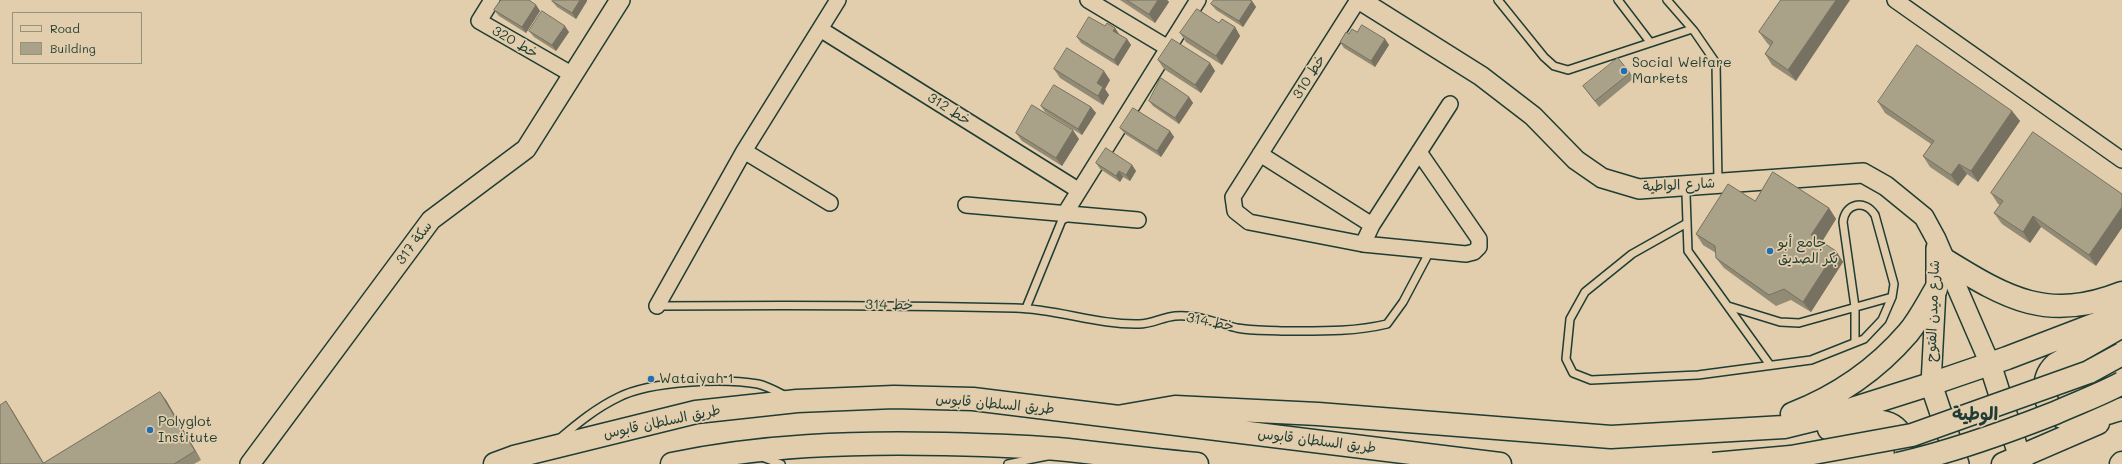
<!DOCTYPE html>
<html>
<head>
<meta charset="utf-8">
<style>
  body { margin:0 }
  #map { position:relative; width:2122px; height:464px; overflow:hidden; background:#e2cdac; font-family:Mali,sans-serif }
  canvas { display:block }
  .legend { position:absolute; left:12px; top:12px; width:130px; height:52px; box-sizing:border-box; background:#e2cdac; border:1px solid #94937c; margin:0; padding:5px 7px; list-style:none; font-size:12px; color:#1f3d34 }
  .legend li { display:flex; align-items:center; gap:8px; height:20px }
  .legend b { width:20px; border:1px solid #94937c }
</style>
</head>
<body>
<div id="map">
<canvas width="2122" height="464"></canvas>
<ul class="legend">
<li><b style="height:5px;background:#e2cdac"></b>Road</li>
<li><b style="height:11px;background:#a9a289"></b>Building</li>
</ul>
</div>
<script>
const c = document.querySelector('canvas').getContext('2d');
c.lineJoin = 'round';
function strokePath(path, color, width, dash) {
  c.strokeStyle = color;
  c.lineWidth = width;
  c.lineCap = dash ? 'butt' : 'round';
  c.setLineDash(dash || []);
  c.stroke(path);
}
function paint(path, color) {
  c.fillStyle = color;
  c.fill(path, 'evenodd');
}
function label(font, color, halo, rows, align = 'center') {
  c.font = font + ' Mali,"Playpen Sans Arabic",sans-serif';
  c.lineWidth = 3.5;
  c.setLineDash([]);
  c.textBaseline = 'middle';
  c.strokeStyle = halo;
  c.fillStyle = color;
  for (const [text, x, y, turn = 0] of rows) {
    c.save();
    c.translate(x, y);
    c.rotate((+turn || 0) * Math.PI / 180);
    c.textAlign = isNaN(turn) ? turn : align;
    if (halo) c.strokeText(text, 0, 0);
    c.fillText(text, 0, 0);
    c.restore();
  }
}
const service = new Path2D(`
  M1498,0L1544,57L1554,66L1568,70L1692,29
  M1618,0L1650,42
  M1667,0L1694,31L1716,63L1718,183
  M1690,187L1686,194L1688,251L1770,365
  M1687,223L1632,254L1585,292L1570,319L1566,359L1573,373L1591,380L1698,375L1811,360L1864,339L1882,320L1892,297L1894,284L1875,215C1865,199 1845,203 1843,222L1855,307V342
  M657,306C776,305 896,305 1015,308C1058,309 1097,325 1139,324C1152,324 1163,317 1175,316C1197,314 1216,323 1237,328C1252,331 1269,330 1284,331C1319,331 1354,332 1387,324L1403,302L1430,251
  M1728,306L1780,322L1799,323L1892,297
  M1026,308L1064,215
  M559,439C578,423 596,408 619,397C651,381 723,378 758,384C767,386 778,392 786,396
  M762,457L781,464
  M1008,464L1047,456`);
const minor = new Path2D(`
  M492,0L479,21L573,75
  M1088,0L1168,48
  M1358,0L1233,197L1235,211L1249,222L1363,244L1466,254L1474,252L1479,247V239L1419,152
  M1895,0L2122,160
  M820,29L1078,190
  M744,151L830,203
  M1260,154L1372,225
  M966,205L1138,220
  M1064,215L1198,0
  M1363,244L1372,225L1450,104
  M657,306L744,151L838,0`);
const tertiary = new Path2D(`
  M1360,0L1481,76L1533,116L1576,160L1602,178L1639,189L1863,173L1886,186L1924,217L1936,239L1990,364
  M1931,384L1936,289V248
  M250,464L431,220L526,149L620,0`);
const secondary = new Path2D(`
  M1990,364L2022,464
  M1931,384L1958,464`);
const trunk = new Path2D(`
  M1945,260C2008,299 2048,322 2122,293
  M2122,326L2056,364C2046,373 2045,381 2045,394C2045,399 2047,401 2049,405C2063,431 2100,414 2122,409
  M1792,414C1836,397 1877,369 1908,333C1919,320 1927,304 1936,289
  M1123,416L1175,407L1318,414L1611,437L1784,427L1833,415L1931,384L2007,358L2122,314
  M1829,429C1850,425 1890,410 1902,437C1906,445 1907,455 1906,464
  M495,464L514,457L696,412L797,401L894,397L973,399L1500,464
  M672,464C761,445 853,442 944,444C985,445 1027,446 1068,450C1111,455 1154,460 1197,464
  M2003,464L2098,423
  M2121,464L2122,463`);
const trunkBridge = new Path2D(`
  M1713,464L1791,457L1912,435L2089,372L2122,354
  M1898,464C1951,452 2004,433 2055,413C2077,403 2100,395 2122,383`);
const wall = new Path2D(`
  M1120,0H1167L1169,2L1155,23Z
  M1781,0L1796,81L1772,65L1765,54L1770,46L1767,43L1759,32Z
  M552,1H587L576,19L557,7Z
  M1252,1L1256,7L1243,27L1216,10L1211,4Z
  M536,5L540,11L526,33L499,16L494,10Z
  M1219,23L1235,27L1240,36L1222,65L1186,42L1180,33Z
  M1105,26L1115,28L1119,34L1127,39L1131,45L1118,66L1081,43L1077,37Z
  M529,31L569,32L556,51L534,37Z
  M1357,32L1385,39L1389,45L1375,67L1344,48L1340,42L1349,34Z
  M1158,60L1210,63L1215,71L1201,93L1164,69Z
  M1054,69L1110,80L1105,89L1109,95L1103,105L1060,78Z
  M1630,73L1634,78L1599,107L1583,86Z
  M1189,97L1193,103L1179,124L1153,106L1149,101Z
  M1878,102L2012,111L2020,121L1978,182L1967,174L1958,186L1930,167L1923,156L1931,144L1885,113Z
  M1041,106L1091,107L1096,113L1082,135L1045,112Z
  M1120,128L1170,131L1174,137L1161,157L1125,134Z
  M2033,132L2096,266L2041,227L2030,243L2002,224L1994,213L2000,205L1998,204L1991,193Z
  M1016,133L1079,139L1062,166L1022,141Z
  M1096,163L1132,165L1136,171L1130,181L1123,177L1120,182L1100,169Z
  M1829,208L1836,219L1822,242L1836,251L1843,262L1811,312L1791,300L1776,306L1724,268L1716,258V253L1703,245L1696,234Z
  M166,400L201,460L194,464H0L12,410L44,463Z`);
const shadedWall = new Path2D(`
  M580,0H587V1L576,19L572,13Z
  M1158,0H1167L1169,2L1155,23L1149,14Z
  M1836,0H1850L1796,81L1788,70Z
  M1252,1L1256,7L1243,27L1239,21Z
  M536,5L540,11L526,33L522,27Z
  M565,26L569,32L556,51L552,45Z
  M1235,27L1240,36L1222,65L1216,56Z
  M1115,28L1119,34L1117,37L1113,31Z
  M1127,39L1131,45L1118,66L1114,60Z
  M1385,39L1389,45L1375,67L1371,61Z
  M1210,63L1215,71L1201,93L1195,85Z
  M1104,71L1110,80L1105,89L1109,95L1103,105L1098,96L1097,83Z
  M1189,97L1193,103L1179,124L1175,118Z
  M1091,107L1096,113L1082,135L1078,129Z
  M2012,111L2020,121L1978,182L1971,171Z
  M1073,130L1079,139L1062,166L1056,158Z
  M1170,131L1174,137L1161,157L1157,151Z
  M1959,164L1967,174L1958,186L1951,175Z
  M1132,165L1136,171L1130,181L1126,175Z
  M1119,171L1123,177L1120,182L1116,176Z
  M2122,207V228L2096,266L2089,255Z
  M1829,208L1836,219L1819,246L1811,235Z
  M2033,216L2041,227L2030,243L2023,232Z
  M1836,251L1843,262L1811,312L1803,302Z
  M160,392L166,400L201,460L195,451Z
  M6,401L12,410L44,464Z`);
const building = new Path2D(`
  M501,0H529L536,5L522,27L494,10Z
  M553,0H580L572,13L552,1Z
  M1127,0H1158L1149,14Z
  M1214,0H1249L1252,1L1239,21L1211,4Z
  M1781,0H1836L1788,70L1765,54L1773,42L1759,32Z
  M1197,9L1219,23L1222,19L1235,27L1216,56L1180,33Z
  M542,11L565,26L552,45L529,31Z
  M1089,17L1105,26L1107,23L1115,28L1113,31L1127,39L1114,60L1077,37Z
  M1362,25L1385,39L1371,61L1340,42L1346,32L1349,34L1352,29L1357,32Z
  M1172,39L1210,63L1195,85L1158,60Z
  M1917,45L2012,111L1971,171L1959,164L1951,175L1923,156L1934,141L1878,102Z
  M1067,48L1104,71L1097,83L1103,87L1098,96L1054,69Z
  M1618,58L1630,73L1595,101L1583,86Z
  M1161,78L1189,97L1175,118L1149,101Z
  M1054,85L1091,107L1078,129L1041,106Z
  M1032,105L1073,130L1056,158L1016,133Z
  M1133,108L1170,131L1157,151L1120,128Z
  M2033,132L2122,194V207L2089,255L2033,216L2023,232L1994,213L2003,201L1991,193Z
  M1106,148L1132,165L1126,175L1119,171L1116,176L1096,163Z
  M1773,172L1829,208L1811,235L1836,251L1803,302L1784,289L1769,295L1716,258L1715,246L1696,234L1728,184L1755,201Z
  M160,392L195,451L174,464H0V405L6,401L43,463Z`);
const markers = [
  [1624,71,4,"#1f6fb2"],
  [1770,251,4,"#1f6fb2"],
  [651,379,4,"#1f6fb2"],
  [150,430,4,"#1f6fb2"]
];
const streetNames = [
  ["خط 320",515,42,30],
  ["خط 310",1309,77,-58],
  ["خط 312",949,109,32],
  ["شارع الواطية",1679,185,-3],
  ["سكة 317",414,243,-53],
  ["خط 314",889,305,1],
  ["شارع ميدن الفتوح",1933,311,-88],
  ["خط 314",1210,322,11],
  ["طريق السلطان قابوس",995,404,5],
  ["طريق السلطان قابوس",662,422,-12],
  ["طريق السلطان قابوس",1317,441,7]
];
const poiNames = [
  ["Social Welfare",1632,63],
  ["Markets",1632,79],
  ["جامع أبو",1778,243],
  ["بكر الصديق",1778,259],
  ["Wataiyah 1",659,379],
  ["Polyglot",158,422],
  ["Institute",158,438]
];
const districtNames = [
  ["الوطية",1975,414]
];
strokePath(service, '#1f3d34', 10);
strokePath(minor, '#1f3d34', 18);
strokePath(tertiary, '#1f3d34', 22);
strokePath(secondary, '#1f3d34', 24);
strokePath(trunk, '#1f3d34', 25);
strokePath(service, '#e2cdac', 7);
strokePath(minor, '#e2cdac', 15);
strokePath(tertiary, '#e2cdac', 19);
strokePath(secondary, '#e2cdac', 21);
strokePath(trunk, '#e2cdac', 22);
strokePath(trunkBridge, '#1f3d34', 25, []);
strokePath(trunkBridge, '#e2cdac', 22);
paint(wall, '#918b76');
paint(shadedWall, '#767160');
paint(building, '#a9a289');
strokePath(building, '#767160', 1);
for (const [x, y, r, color] of markers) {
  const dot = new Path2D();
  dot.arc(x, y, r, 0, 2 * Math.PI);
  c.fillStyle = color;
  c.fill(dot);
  strokePath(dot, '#e2cdac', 1.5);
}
label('14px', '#1f3d34', '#e2cdac', streetNames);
label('14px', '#1f3d34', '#e2cdac', poiNames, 'left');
label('bold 18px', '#1f3d34', '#e2cdac', districtNames);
</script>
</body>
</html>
